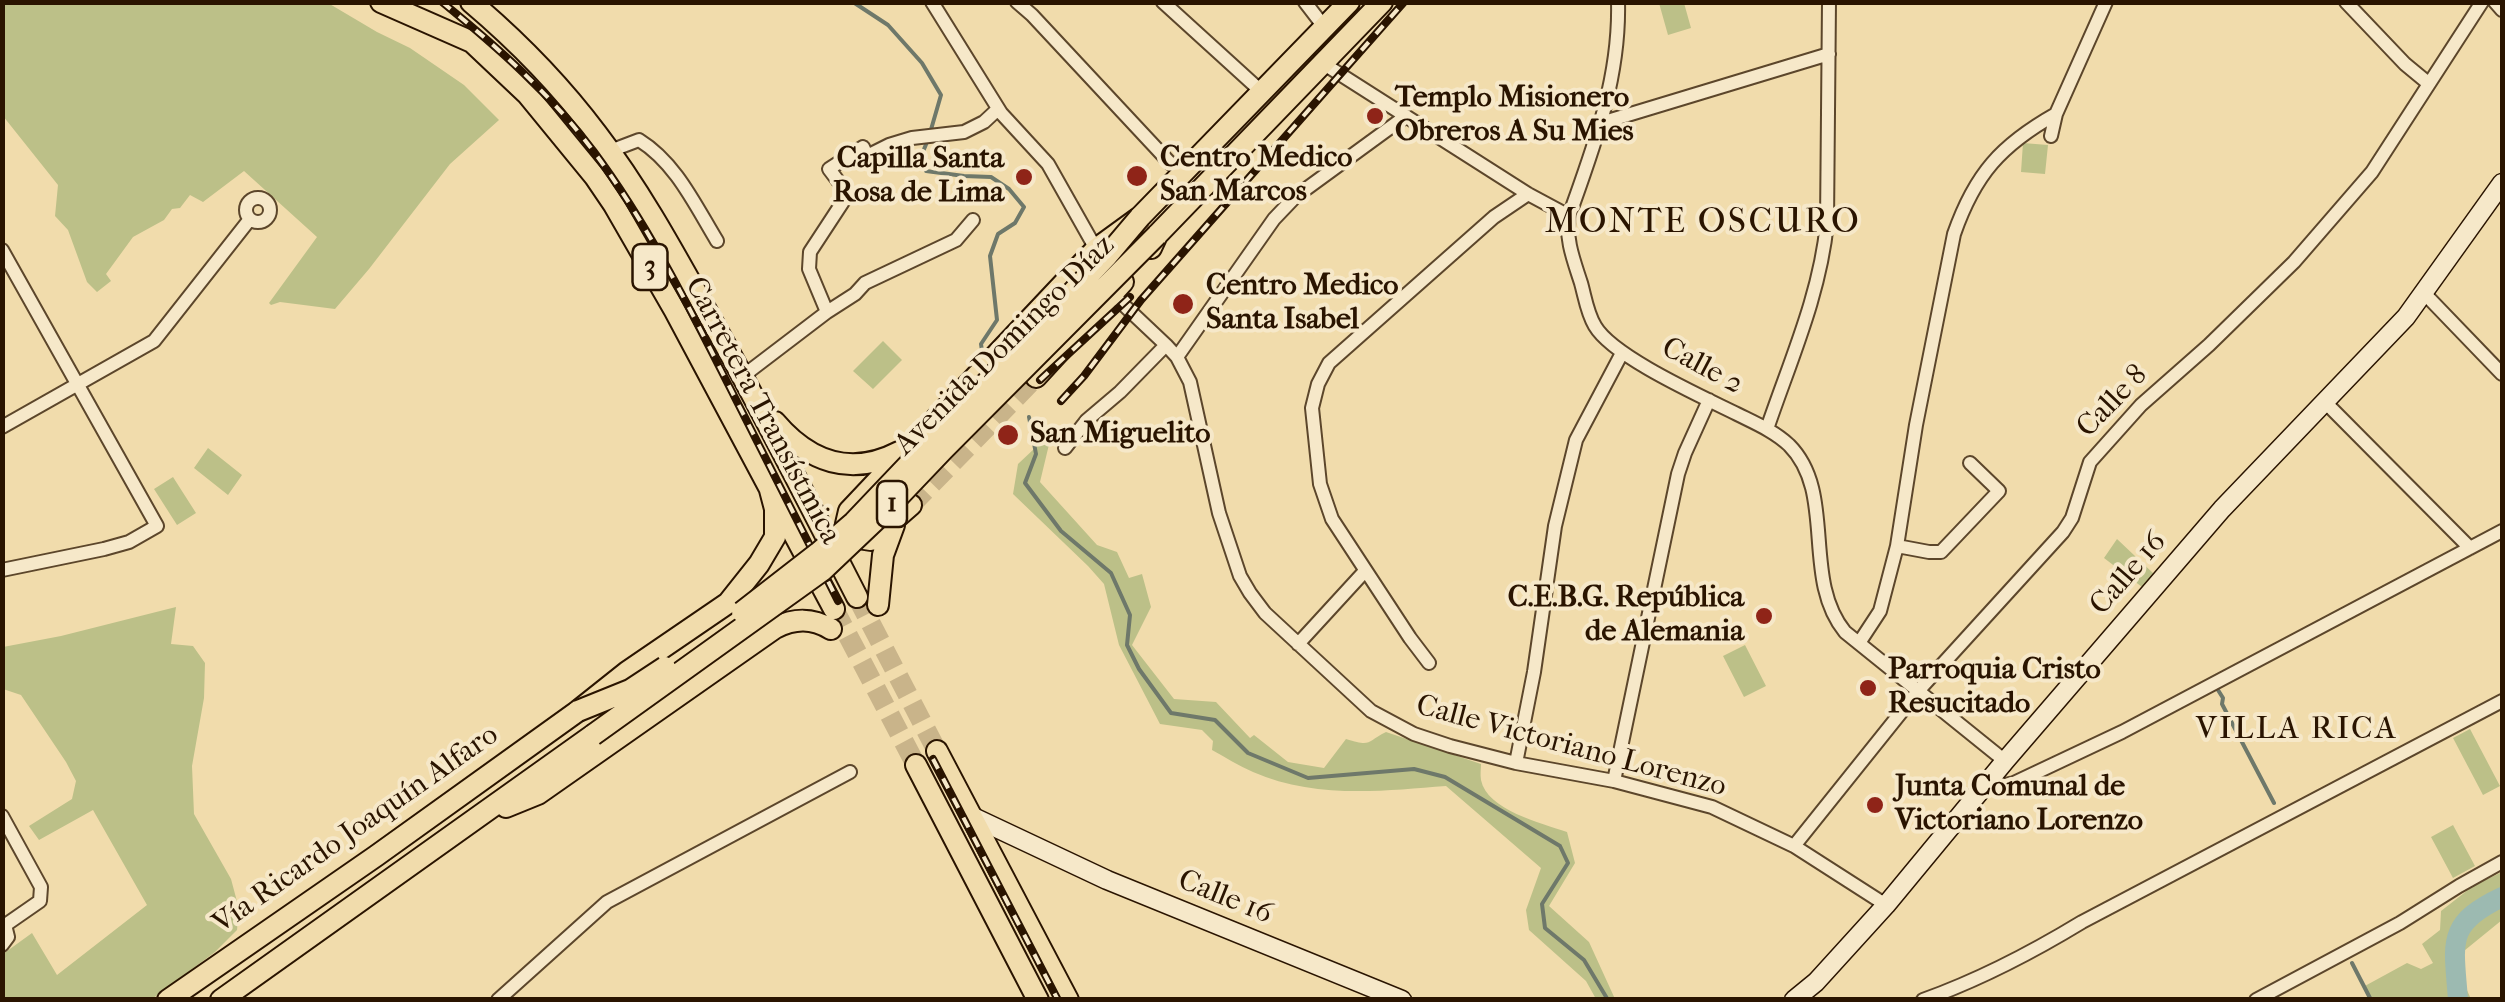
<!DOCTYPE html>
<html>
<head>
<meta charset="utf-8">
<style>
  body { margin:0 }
  #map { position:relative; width:2505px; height:1002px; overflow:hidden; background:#f1dcac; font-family:"IM FELL French Canon",serif }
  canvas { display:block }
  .frame { position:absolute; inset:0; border:5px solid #2a1400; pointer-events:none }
</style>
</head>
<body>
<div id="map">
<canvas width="2505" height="1002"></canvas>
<div class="frame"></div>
</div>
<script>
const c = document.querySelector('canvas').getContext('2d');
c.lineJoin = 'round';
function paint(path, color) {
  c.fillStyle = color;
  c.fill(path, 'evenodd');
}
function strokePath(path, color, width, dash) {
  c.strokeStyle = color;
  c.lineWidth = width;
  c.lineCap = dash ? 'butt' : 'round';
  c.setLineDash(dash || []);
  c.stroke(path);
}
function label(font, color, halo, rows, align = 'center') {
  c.font = font + ' "IM FELL French Canon",serif';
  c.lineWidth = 8;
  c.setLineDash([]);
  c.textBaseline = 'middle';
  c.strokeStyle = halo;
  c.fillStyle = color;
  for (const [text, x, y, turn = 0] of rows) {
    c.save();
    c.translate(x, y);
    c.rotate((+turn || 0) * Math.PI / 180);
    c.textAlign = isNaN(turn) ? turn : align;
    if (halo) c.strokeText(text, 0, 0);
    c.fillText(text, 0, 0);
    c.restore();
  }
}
const green = new Path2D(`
  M2,3H328L377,32L410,48L464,85L499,120L450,164L369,269L335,309L280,302L271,305L269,303L317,237L244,171L203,202L190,195L180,208L172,209L164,220L133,237L106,274L111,281L97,292L87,282L68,230L55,216L58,185L3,116Z
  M1659,3H1684L1691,28L1668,35Z
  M2023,143L2048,145L2045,174L2021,172Z
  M883,341L902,360L873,389L853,371Z
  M1052,432L1040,482L1097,545L1117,552L1129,578L1142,574L1151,607L1132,645L1174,699L1216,702L1250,738L1254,735L1288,762L1324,768L1346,739C1372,747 1366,742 1386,732L1481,764C1481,769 1480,774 1481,780C1487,810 1541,823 1567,832L1575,863L1549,906L1589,942L1615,999H1596L1586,981L1529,930L1526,910L1541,868L1446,786C1382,791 1314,799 1253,772C1239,766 1225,757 1212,750L1213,741L1202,730L1160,724L1119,645L1104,584L1088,566L1013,494L1018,464Z
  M208,448L242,475L228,495L194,468Z
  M173,477L196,513L177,525L154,489Z
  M2117,539L2154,574L2142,587L2104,558Z
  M176,607L171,644L193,646L205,663L204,698L192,766L194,814L231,879L239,909L237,930L215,952L152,999H3V954L32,933L57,975L147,905L93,810L39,840L29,826L72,799L76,781L66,762L21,695L3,689V647L61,636Z
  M1745,645L1766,686L1744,697L1723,656Z
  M2470,729L2500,786L2483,795L2453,738Z
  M2453,825L2475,866L2453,878L2431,837Z
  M2502,872V920L2459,955L2460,975L2471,999H2370L2363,987L2407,963L2421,969L2433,963L2422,944L2440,930L2441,911L2473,886Z`);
const stream = new Path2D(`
  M853,2L888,25L922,63L941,95L930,133
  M927,142L922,154L926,171L964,176L991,177L1009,189L1024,207L1015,223L998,234L990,256L997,320L981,344L983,358
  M1029,417L1036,454L1025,483L1061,531L1111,573L1130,615L1127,645L1139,669L1171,713L1215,720L1248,753L1308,778L1414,769L1445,777L1560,846L1568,863L1542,904L1545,928L1584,960L1608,1000
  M2218,690L2223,698L2222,704L2274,803
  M2352,963L2371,1000`);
const river = new Path2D(`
  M2458,1000C2454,943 2445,924 2502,897`);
const primaryTunnel = new Path2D(`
  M911,505L1036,377
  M857,597L937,751
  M834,609L916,765`);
const minor = new Path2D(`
  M932,2L1001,113L1048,164L1096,249
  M1017,2L1032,15L1171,164
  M1163,2L1263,93
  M1305,2L1325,28
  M2346,2L2405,64L2428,83
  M2495,2L2502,10
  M1324,64L1528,194L1569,216C1565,239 1574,261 1581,283C1585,297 1587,313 1595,326C1613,357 1703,397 1737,414C1755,423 1774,431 1789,445C1837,493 1801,578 1845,632L2005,761
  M1601,123L1829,54
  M2051,136L2056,114L2106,2
  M610,151L639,140C676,163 695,205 717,241
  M246 210a12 12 0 1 1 24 0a12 12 0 1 1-24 0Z
  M1569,216C1594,146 1620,78 1618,2
  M2,250L157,526L129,542L104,549L2,570
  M2424,293L2502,374
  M1112,294L1166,345L1177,357L1190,382L1219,513L1240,576L1250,593L1265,613L1371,711L1414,734L1450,746L1516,763L1614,781L1712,807L1794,846L1886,905
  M827,312L809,269L810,252L848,194L829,169L863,147L867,156L889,145L912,138L964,132L984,122L998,109
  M1177,357L1274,219L1295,197L1406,116
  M743,376L827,312L855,294L865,283L956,240L973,220
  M2325,402L2470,548
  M2,427L154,341L250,219
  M1767,429C1790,361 1820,295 1827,223L1829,2
  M1065,448L1087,420L1120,392L1166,345
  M1897,546L1929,552H1941L1999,491L1970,463
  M1859,643L1880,611L1897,546L1916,425L1954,234C1975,174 2001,145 2056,114
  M1298,644L1365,571
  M1429,663L1410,638L1332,519L1320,484L1312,408L1318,384L1329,363L1494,217L1528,194
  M1516,763L1534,672L1555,526L1576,440L1622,353
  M1614,781L1678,474L1685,453L1709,400
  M1982,790L2014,783L2122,732L2502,531
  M2,816L41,887L40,901L4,926
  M1794,846L1919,690L2063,532L2072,518L2090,462L2141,405L2209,345L2294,262L2372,172L2482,2
  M2,925L6,929L8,937L2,945
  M498,1000L607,902L850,772
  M1923,1000C1979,980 2031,953 2082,922L2502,701
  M2256,1000L2400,923L2459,886L2502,862`);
const secondary = new Path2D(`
  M971,816L1107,880L1402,1000
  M1794,1000L1816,982L1886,905L2005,761L2222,509L2406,317L2502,183`);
const primary = new Path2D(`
  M381,2L472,42L527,94L595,177L614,205L675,311L834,609
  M471,2C516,40 561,86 597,134C643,194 679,262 716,328C765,416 811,507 857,597
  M1151,248L1157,235L1382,2
  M1036,377L1123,282
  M775,422C809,462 851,477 899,452
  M911,505L871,540L858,538L846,524L849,511L1096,249L1140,217L1349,2
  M878,605L883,555L894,525
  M937,751L1068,1000
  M916,765L1038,1000
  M506,807L538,794L775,628C795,618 812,618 831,629
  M168,1000L376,856L578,711L627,672L728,603L759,564L775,537V509L770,490
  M221,1000L593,735`);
const rail = new Path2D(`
  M442,2C497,47 551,94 594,152C646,222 685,299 724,376C762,451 800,526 838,601
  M1040,380L1130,297
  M1061,401L1084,376L1141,300L1404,2
  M933,759L1058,1000`);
const primaryBridge = new Path2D(`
  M742,612L818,553L854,522L1107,256L1140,217
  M578,711L630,690L665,667
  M593,735L823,570L882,514L943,450L1157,235`);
const markers = [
  [1375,116,10,"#8f2418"],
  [1137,176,12,"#8f2418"],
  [1024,177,10,"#8f2418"],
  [1183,304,12,"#8f2418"],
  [1008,435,12,"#8f2418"],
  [1764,616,10,"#8f2418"],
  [1868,688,10,"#8f2418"],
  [1875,805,10,"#8f2418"]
];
const shields = [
  [650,267,35],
  [892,504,30]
];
const shieldNames = [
  ["3",650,267],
  ["1",892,504]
];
const poiNames = [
  ["Templo Misionero",1395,99],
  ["Obreros A Su Mies",1395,133],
  ["Centro Medico",1160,159],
  ["San Marcos",1160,193],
  ["Capilla Santa",1004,160,"right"],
  ["Rosa de Lima",1004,194,"right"],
  ["Centro Medico",1206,287],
  ["Santa Isabel",1206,321],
  ["San Miguelito",1030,435],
  ["C.E.B.G. República",1744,599,"right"],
  ["de Alemania",1744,633,"right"],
  ["Parroquia Cristo",1888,671],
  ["Resucitado",1888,705],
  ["Junta Comunal de",1895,788],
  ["Victoriano Lorenzo",1895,822]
];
const streetNames = [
  ["Avenida Domingo Díaz",1005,346,-45],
  ["Calle 2",1702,367,28],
  ["Calle 8",2113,402,-46],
  ["Carretera Transístmica",762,411,62],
  ["Calle 16",2129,574,-49],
  ["Calle Victoriano Lorenzo",1571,747,15],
  ["Vía Ricardo Joaquín Alfaro",356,830,-35],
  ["Calle 16",1225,898,22]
];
const neighbourhoodNames = [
  ["VILLA RICA",2297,730]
];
const quarterNames = [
  ["MONTE OSCURO",1703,223]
];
paint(green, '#bcc088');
strokePath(stream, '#6e786a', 4);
strokePath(river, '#9cbab1', 20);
strokePath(primaryTunnel, '#c9b48a', 20, [20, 10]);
strokePath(minor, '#5c462b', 16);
strokePath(secondary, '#2a1400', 21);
strokePath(primary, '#2a1400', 24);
strokePath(minor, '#f6e8c9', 12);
strokePath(secondary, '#f6e8c9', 18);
strokePath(primary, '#f1dcac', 20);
strokePath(rail, '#2a1400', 8);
strokePath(rail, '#f6e8c9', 4, [11]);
strokePath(primaryBridge, '#2a1400', 24, []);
strokePath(primaryBridge, '#f1dcac', 20);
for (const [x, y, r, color] of markers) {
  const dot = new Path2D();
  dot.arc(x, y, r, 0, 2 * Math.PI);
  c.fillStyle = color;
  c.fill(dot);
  strokePath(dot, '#f6e8c9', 4);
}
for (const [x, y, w] of shields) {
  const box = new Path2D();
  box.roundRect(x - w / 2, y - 23, w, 46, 8);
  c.fillStyle = '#f6e8c9';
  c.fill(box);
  strokePath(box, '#2a1400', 2.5);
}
label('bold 28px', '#2a1400', null, shieldNames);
label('bold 30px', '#2a1400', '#f6e8c9', poiNames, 'left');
label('30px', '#2a1400', '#f6e8c9', streetNames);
c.letterSpacing = '2.5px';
label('32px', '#2a1400', '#f6e8c9', neighbourhoodNames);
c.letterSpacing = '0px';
c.letterSpacing = '2.5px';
label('35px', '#2a1400', '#f6e8c9', quarterNames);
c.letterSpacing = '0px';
</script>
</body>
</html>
